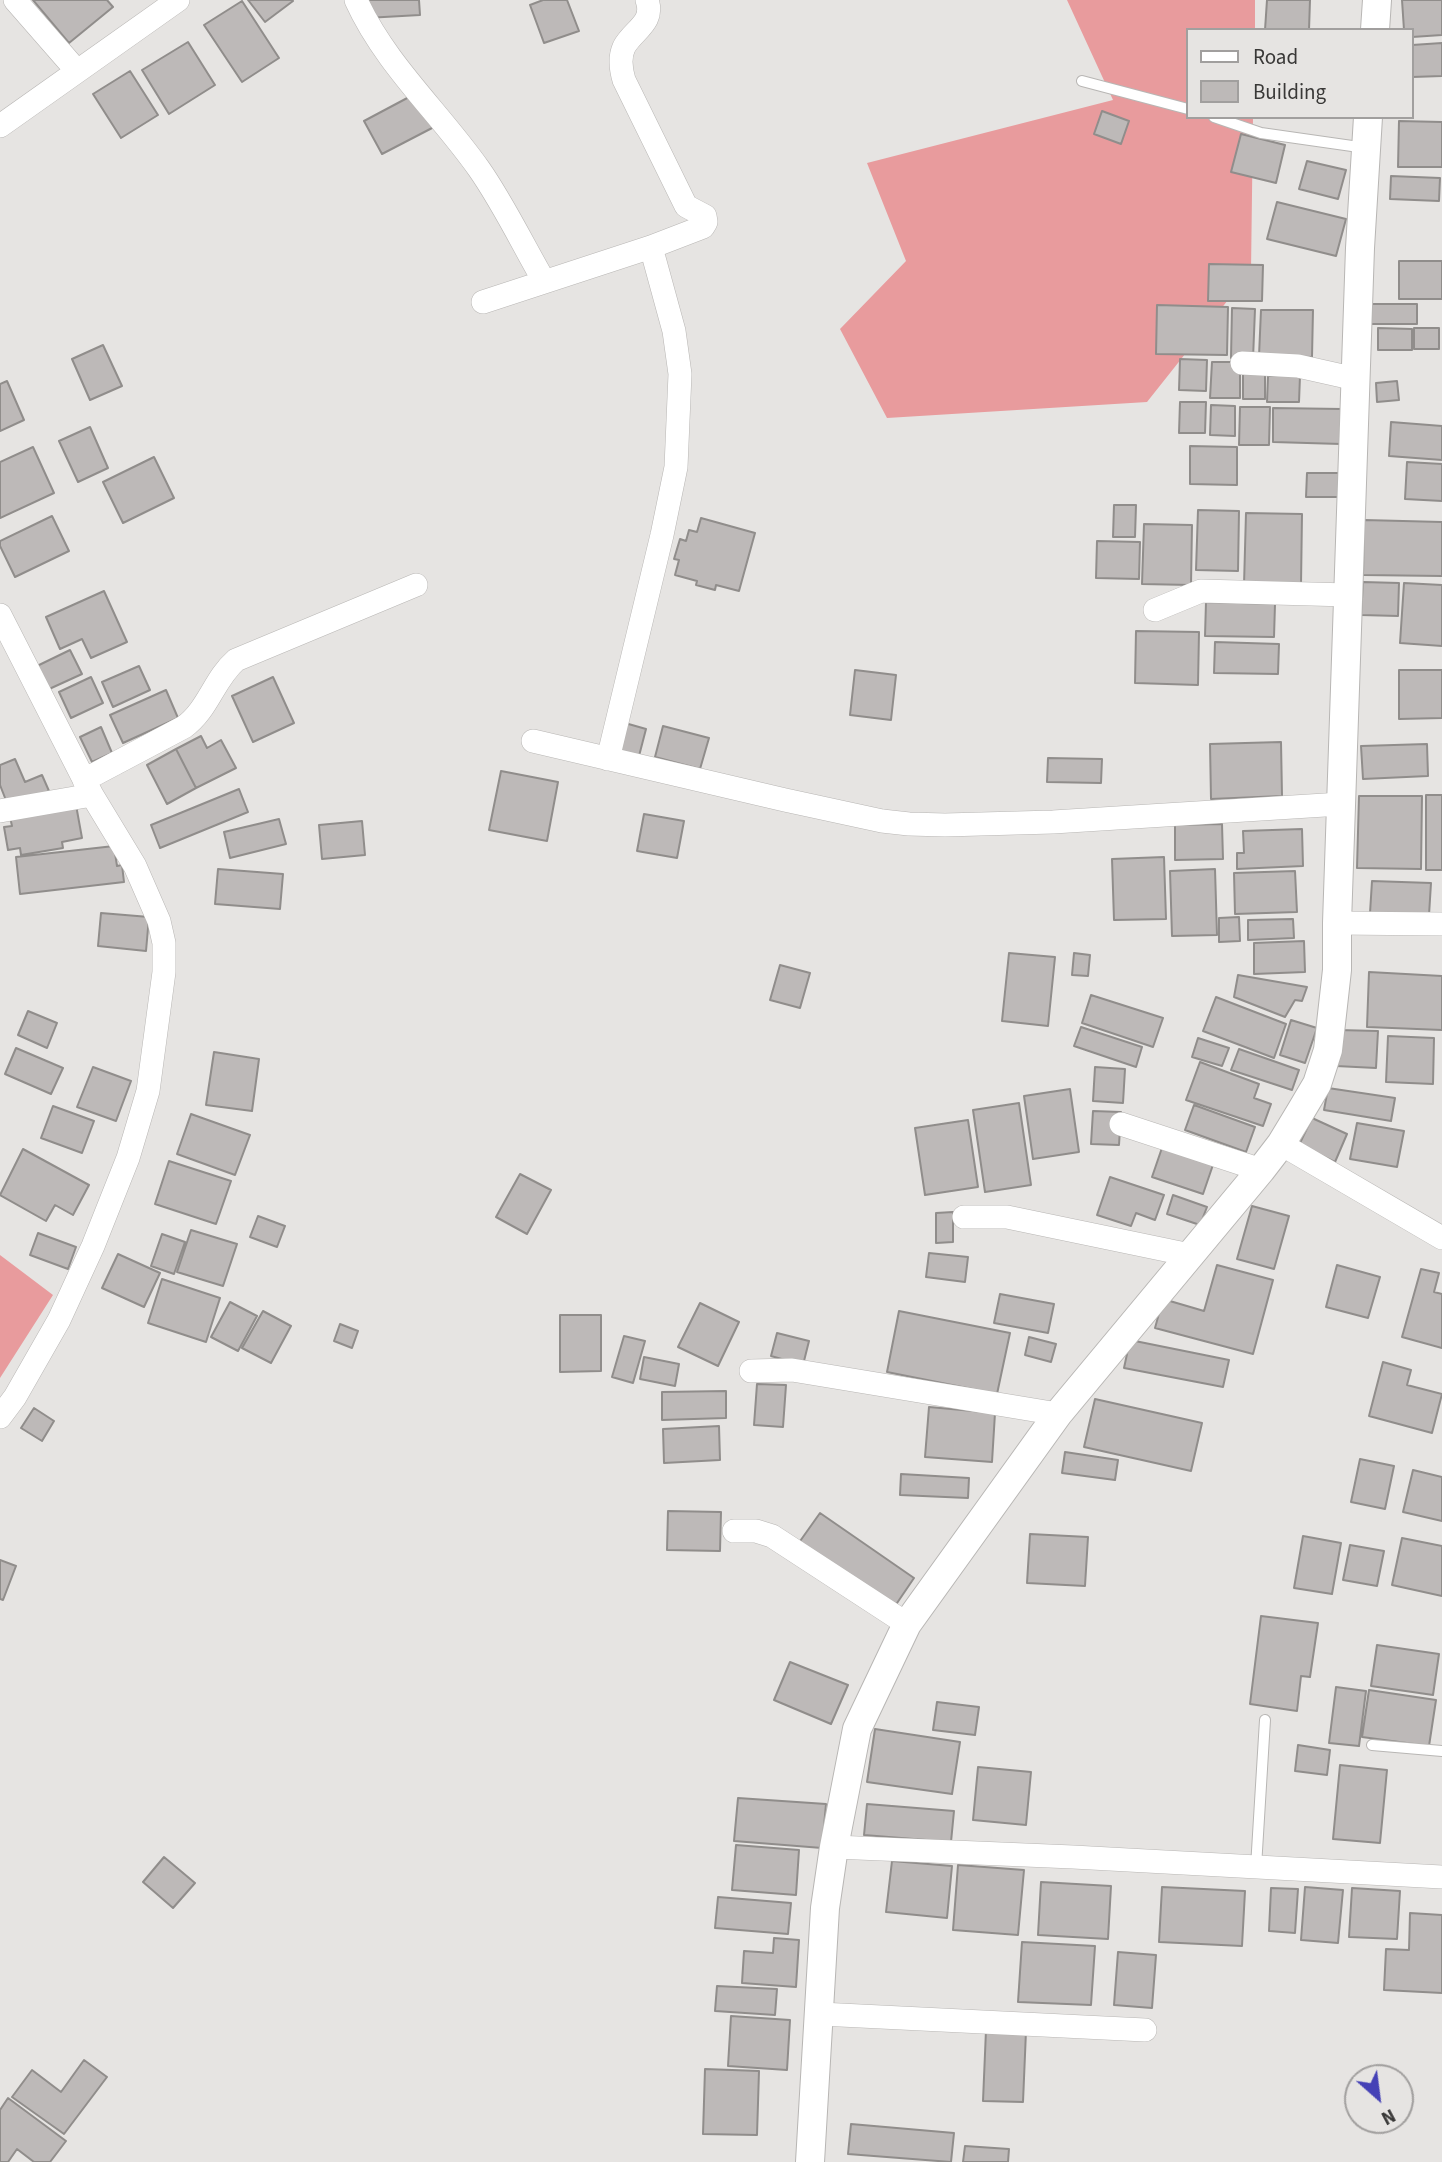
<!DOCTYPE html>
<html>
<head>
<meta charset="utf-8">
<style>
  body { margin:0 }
  #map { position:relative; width:1442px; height:2162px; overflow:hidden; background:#e6e4e2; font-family:"Source Sans 3",sans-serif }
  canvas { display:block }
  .legend { position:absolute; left:1186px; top:28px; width:228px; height:91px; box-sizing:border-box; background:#e6e4e2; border:2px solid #a19f9e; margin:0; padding:9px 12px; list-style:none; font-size:21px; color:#393837 }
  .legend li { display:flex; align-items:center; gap:14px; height:35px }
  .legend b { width:35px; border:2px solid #a19f9e }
  .north { position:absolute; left:1344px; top:2064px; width:70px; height:70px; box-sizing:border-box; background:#e6e4e2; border:2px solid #a19f9e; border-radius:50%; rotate:152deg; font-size:19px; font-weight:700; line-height:28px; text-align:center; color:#393837 }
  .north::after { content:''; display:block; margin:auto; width:24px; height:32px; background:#4541b6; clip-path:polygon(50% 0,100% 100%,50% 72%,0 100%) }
</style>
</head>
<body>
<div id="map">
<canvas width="1442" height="2162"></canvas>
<ul class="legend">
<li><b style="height:9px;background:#fff"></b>Road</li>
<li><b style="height:19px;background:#bdb9b8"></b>Building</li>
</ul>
<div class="north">N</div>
</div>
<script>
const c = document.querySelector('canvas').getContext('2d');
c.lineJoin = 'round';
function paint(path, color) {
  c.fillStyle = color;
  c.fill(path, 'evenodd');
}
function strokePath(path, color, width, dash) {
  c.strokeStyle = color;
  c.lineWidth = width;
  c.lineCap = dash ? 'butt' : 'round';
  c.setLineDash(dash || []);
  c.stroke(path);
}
const forest = new Path2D(`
  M1067,0H1255V30H1188V117H1253L1251,271L1147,402L887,418L840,329L906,261L867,163L1113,100Z
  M0,1255L53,1295L0,1378Z`);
const building = new Path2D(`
  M33,0H107L113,7L69,43Z
  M248,0H292L293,1L265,22Z
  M366,0H419L420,15L366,18Z
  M543,0H567L579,31L544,43L530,5Z
  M1267,0H1310L1309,30H1265Z
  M1402,0H1442V35L1412,37V30H1404Z
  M242,1L279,58L242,82L204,25Z
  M188,42L215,85L169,114L142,70Z
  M1442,43V76L1412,77V45Z
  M130,71L158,115L121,138L93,94Z
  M411,96L434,127L382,154L364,121Z
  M1102,111L1129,121L1121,144L1094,134Z
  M1399,121L1442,122V167H1398Z
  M1241,134L1285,145L1276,183L1231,172Z
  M1307,161L1346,170L1338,199L1299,189Z
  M1391,176L1440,178L1439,201L1390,199Z
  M1277,202L1346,219L1336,256L1267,239Z
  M1399,261H1442V299H1399Z
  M1209,264L1263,265L1262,301H1208Z
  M1371,304H1417V324H1371Z
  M1157,305L1228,307L1227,355L1156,354Z
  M1232,308L1255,309L1253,359L1231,358Z
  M1261,310H1313L1312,357L1259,356Z
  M1378,328L1412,329V350H1378Z
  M1414,328H1439V349H1414Z
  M103,345L122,386L90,400L72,359Z
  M1180,359L1207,360L1206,391L1179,390Z
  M1212,362H1240V398H1210Z
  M1243,368H1265V399H1243Z
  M1268,376H1300L1299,402H1267Z
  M7,381L24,420L0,431V384Z
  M1397,381L1399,400L1377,402L1376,383Z
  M1180,402H1206L1205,433H1179Z
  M1211,405L1235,406V436L1210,435Z
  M1240,407H1270L1269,445H1239Z
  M1273,408L1342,409L1341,444L1273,442Z
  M1391,422L1442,426V460L1389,456Z
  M90,427L108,468L78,482L59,441Z
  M1190,446L1237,447V485L1190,484Z
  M33,447L54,493L0,518V462Z
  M154,457L174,498L123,523L103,482Z
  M1407,462L1442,464V501L1405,499Z
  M1307,473H1342L1341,497H1306Z
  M1114,505H1136L1135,537H1113Z
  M1198,510L1239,511L1238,571L1196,570Z
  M1246,513L1302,514L1301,585H1244Z
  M52,516L69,551L15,577L0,546V541Z
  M701,518L755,533L739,591L716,585L715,590L696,585L697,581L675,575L679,560L674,559L680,539L686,541L689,530L697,532Z
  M1364,520L1442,522V576L1363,575Z
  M1144,524L1192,525L1191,585L1142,584Z
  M1097,541L1140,542L1139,579L1096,578Z
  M1363,582L1399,583L1398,616L1361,615Z
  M1404,583L1442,585V646L1400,643Z
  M104,591L127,642L91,658L82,639L60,649L46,617Z
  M1206,602L1275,604L1274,637L1205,636Z
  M1136,631L1199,632L1198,685L1135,683Z
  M1215,642L1279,644L1278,674L1214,673Z
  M70,650L82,674L47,690L37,666Z
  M139,666L150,690L113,707L102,682Z
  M855,670L896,675L891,720L850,715Z
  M1399,670H1442V718L1399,719Z
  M91,677L103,703L71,718L59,692Z
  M273,677L294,723L253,742L232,696Z
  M166,690L178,718L123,743L110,715Z
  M625,723L646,729L639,756L618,750Z
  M663,726L709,738L700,769L655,757Z
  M101,727L112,753L92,762L80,737Z
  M201,736L207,748L221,740L236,768L196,788L176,749Z
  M1281,742L1282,796L1211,799L1210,744Z
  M1427,744L1428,776L1363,779L1361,746Z
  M176,749L196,788L167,804L147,765Z
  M1048,758L1102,759L1101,783L1047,782Z
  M15,759L25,782L42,775L49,791L9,808L0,785V765Z
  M501,771L558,782L547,841L489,830Z
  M239,789L248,812L160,848L151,825Z
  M1426,795H1442V870H1426Z
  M1359,796H1422L1421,869L1357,868Z
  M76,805L82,838L62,842L63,848L21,855L20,848L8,850L4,827L12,826L10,817Z
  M644,814L684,821L677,858L637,851Z
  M279,819L286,844L230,858L224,832Z
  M362,821L365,855L322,859L319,825Z
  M1222,824L1223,859L1175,860V825Z
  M1302,829L1303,866L1237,869V853H1244L1243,831Z
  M114,846L117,866L122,865L124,882L20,894L16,857Z
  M1164,857L1166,919L1114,920L1112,859Z
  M218,869L283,874L280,909L215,904Z
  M1215,869L1217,935L1172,936L1170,871Z
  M1295,871L1297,912L1235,914L1234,873Z
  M1372,881L1431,883L1429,915L1370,913Z
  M101,913L149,917L146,951L98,946Z
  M1239,917L1240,941L1219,942V918Z
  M1293,919L1294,938L1248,940V920Z
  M1304,941L1305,972L1254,974V943Z
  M1009,953L1055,957L1048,1026L1002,1021Z
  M1074,953L1090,955L1088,976L1072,975Z
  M780,965L810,973L800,1008L770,1000Z
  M1369,972L1442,976V1030L1367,1027Z
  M1238,975L1307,987L1302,1001L1295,1000L1285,1017L1234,997Z
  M1091,995L1163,1018L1153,1047L1082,1023Z
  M1216,997L1286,1024L1274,1058L1203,1031Z
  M28,1011L57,1023L47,1048L18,1035Z
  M1291,1020L1317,1028L1305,1063L1280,1055Z
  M1081,1027L1142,1047L1136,1067L1074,1046Z
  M1338,1030L1378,1031L1376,1068L1336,1066Z
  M1388,1036L1434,1038L1433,1084L1386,1082Z
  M1198,1038L1229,1048L1222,1066L1192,1057Z
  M16,1048L63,1068L51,1094L5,1074Z
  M1239,1049L1299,1070L1292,1090L1231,1070Z
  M214,1052L259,1059L252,1111L206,1105Z
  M1200,1062L1259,1084L1254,1098L1271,1104L1263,1126L1186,1100Z
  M93,1067L131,1081L116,1121L77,1107Z
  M1095,1067L1125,1069L1123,1103L1093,1101Z
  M1328,1088L1395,1098L1391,1121L1324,1110Z
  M1070,1089L1079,1152L1033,1159L1024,1096Z
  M1019,1103L1031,1185L985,1192L973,1110Z
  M1194,1105L1255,1127L1246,1152L1185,1130Z
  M53,1106L94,1121L82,1153L41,1138Z
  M1093,1111L1121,1112L1119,1145L1091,1144Z
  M191,1114L250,1135L235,1175L177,1154Z
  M1312,1118L1347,1134L1335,1162L1299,1145Z
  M968,1120L978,1187L925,1195L915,1128Z
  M1357,1123L1404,1131L1397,1167L1350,1159Z
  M1164,1142L1215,1159L1203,1194L1152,1177Z
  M23,1149L89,1185L73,1215L55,1205L46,1221L0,1195Z
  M169,1161L231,1181L216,1224L155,1204Z
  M520,1174L551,1190L527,1234L496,1217Z
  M1110,1177L1164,1195L1155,1220L1136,1213L1131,1226L1097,1215Z
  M1173,1195L1207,1207L1200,1225L1167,1214Z
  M1252,1206L1289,1216L1274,1269L1237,1259Z
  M953,1212V1242L936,1243V1213Z
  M258,1216L285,1226L277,1247L250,1237Z
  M191,1230L237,1244L223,1286L177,1272Z
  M38,1233L76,1247L68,1269L30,1255Z
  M162,1234L185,1242L174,1274L151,1266Z
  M929,1253L968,1257L965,1282L926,1277Z
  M118,1254L160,1273L144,1307L102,1288Z
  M1217,1265L1273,1280L1253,1354L1155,1328L1163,1299L1204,1311Z
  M1337,1265L1380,1277L1368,1318L1326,1307Z
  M1421,1269L1439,1273L1434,1292L1442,1294V1348L1402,1337Z
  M162,1279L220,1298L206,1342L148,1323Z
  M1000,1294L1054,1304L1048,1333L994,1323Z
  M230,1302L257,1316L238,1351L211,1337Z
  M700,1303L739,1322L718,1366L678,1347Z
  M263,1311L291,1326L271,1363L242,1348Z
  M899,1311L1010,1333L997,1394L887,1372Z
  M560,1315H601V1371L560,1372Z
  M340,1324L358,1331L352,1348L334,1341Z
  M777,1333L809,1341L803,1365L771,1356Z
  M624,1336L645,1341L633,1383L612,1377Z
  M1029,1337L1056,1344L1051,1362L1025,1355Z
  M1130,1340L1229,1360L1223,1387L1124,1368Z
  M644,1357L679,1364L675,1386L640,1379Z
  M1383,1362L1411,1370L1407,1385L1442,1394L1432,1433L1369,1416Z
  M757,1384L786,1385L783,1427L754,1425Z
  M726,1391V1418L662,1420V1392Z
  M1095,1399L1202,1423L1191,1471L1084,1447Z
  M929,1407L995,1413L992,1462L925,1457Z
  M34,1408L54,1421L42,1441L21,1428Z
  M719,1426L720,1460L664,1463L663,1429Z
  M1065,1452L1118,1460L1115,1480L1062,1473Z
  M1360,1459L1394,1466L1385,1509L1351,1502Z
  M1413,1470L1442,1477V1521L1403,1512Z
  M901,1474L969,1478L968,1498L900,1495Z
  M668,1511L721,1512L720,1551L667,1550Z
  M820,1513L914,1578L893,1609L798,1544Z
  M1030,1534L1088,1537L1085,1586L1027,1583Z
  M1303,1536L1341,1543L1332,1594L1294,1588Z
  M1402,1538L1442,1546V1596L1392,1585Z
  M1350,1545L1384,1551L1377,1586L1343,1580Z
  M0,1560L16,1566L3,1600L0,1599Z
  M1261,1616L1318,1623L1310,1677L1301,1676L1297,1711L1250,1704Z
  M1377,1645L1439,1654L1433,1695L1371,1686Z
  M790,1662L848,1685L831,1724L774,1700Z
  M1336,1687L1366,1691L1359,1746L1329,1743Z
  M1369,1690L1436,1700L1429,1746L1362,1737Z
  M937,1702L979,1707L975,1735L933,1730Z
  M875,1729L960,1742L952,1794L867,1782Z
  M1298,1745L1330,1750L1327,1775L1295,1771Z
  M1340,1765L1387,1770L1380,1843L1333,1839Z
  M978,1767L1031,1772L1026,1825L973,1820Z
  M738,1798L826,1804L822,1848L734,1841Z
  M867,1804L954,1811L951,1842L864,1835Z
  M736,1845L799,1850L796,1895L732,1890Z
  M164,1857L195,1883L173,1908L143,1882Z
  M892,1861L952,1866L947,1918L886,1912Z
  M958,1865L1024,1870L1018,1935L953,1930Z
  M1041,1882L1111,1886L1108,1939L1038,1935Z
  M1162,1887L1245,1891L1242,1946L1159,1942Z
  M1305,1887L1343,1890L1338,1943L1301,1940Z
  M1271,1888L1298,1889L1295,1933L1269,1931Z
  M1352,1888L1400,1891L1397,1939L1349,1937Z
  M718,1897L791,1903L788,1934L715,1928Z
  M1410,1913L1442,1915V1993L1384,1990L1386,1949L1409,1950Z
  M774,1938L799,1940L796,1987L742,1983L744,1951L773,1953Z
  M1022,1942L1095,1946L1091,2005L1018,2002Z
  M1118,1952L1156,1955L1152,2008L1114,2005Z
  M717,1986L777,1989L775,2015L715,2011Z
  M731,2016L790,2020L787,2070L728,2066Z
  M986,2030L1026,2031L1023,2102L983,2101Z
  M84,2060L107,2077L64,2134L12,2097L32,2070L61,2092Z
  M705,2069L759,2071L757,2135L703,2134Z
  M8,2098L66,2141L50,2162H34L17,2149L8,2162H0V2110Z
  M851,2124L954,2133L951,2162L848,2154Z
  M965,2146L1009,2149L1008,2162H963Z`);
const service = new Path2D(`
  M1082,81L1188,109
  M1214,117L1261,133L1366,148
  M1372,1745L1442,1751
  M1256,1867L1265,1720`);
const minor = new Path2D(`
  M15,0L77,71
  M356,0C385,64 439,112 479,169C503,203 523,245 544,281
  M0,126L178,0
  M483,302L651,247L703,227L706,222L705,216L686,206L624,80C621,70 619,58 624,47C633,30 655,23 647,0
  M1242,363L1298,366L1356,379
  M1155,610L1201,591L1348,595
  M0,615L92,795L135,866L159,921L164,943V972L148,1091L128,1158L93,1246L59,1320L15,1397L0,1417
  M533,741L785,800L882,821L909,824L945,825L1053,822L1341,804
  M608,759L662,535L676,467L680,374L674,331L651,247
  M84,780L184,727C208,710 214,679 236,660L416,585
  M0,811L92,795
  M1337,923L1442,924
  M1121,1124L1261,1170
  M1281,1144L1442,1238
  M964,1217H1007L1190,1255
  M751,1371L792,1370L1058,1414
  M734,1531H756L772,1536L907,1624
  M834,1847L1073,1857L1442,1877
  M820,2014L1145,2030`);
const tertiary = new Path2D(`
  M1375,30L1377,0
  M810,2162L825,1908L834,1847L857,1729L907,1624L1058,1414L1261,1170L1281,1144L1301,1111L1317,1084L1328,1050L1337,970V923L1360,248L1368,117`);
paint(forest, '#e89b9d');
paint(building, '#bdb9b8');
strokePath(building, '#908d8b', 2);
strokePath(service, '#b8b6b4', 12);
strokePath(minor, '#b8b6b4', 24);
strokePath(tertiary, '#b8b6b4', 30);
strokePath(service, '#fff', 10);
strokePath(minor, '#fff', 23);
strokePath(tertiary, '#fff', 28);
</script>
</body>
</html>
